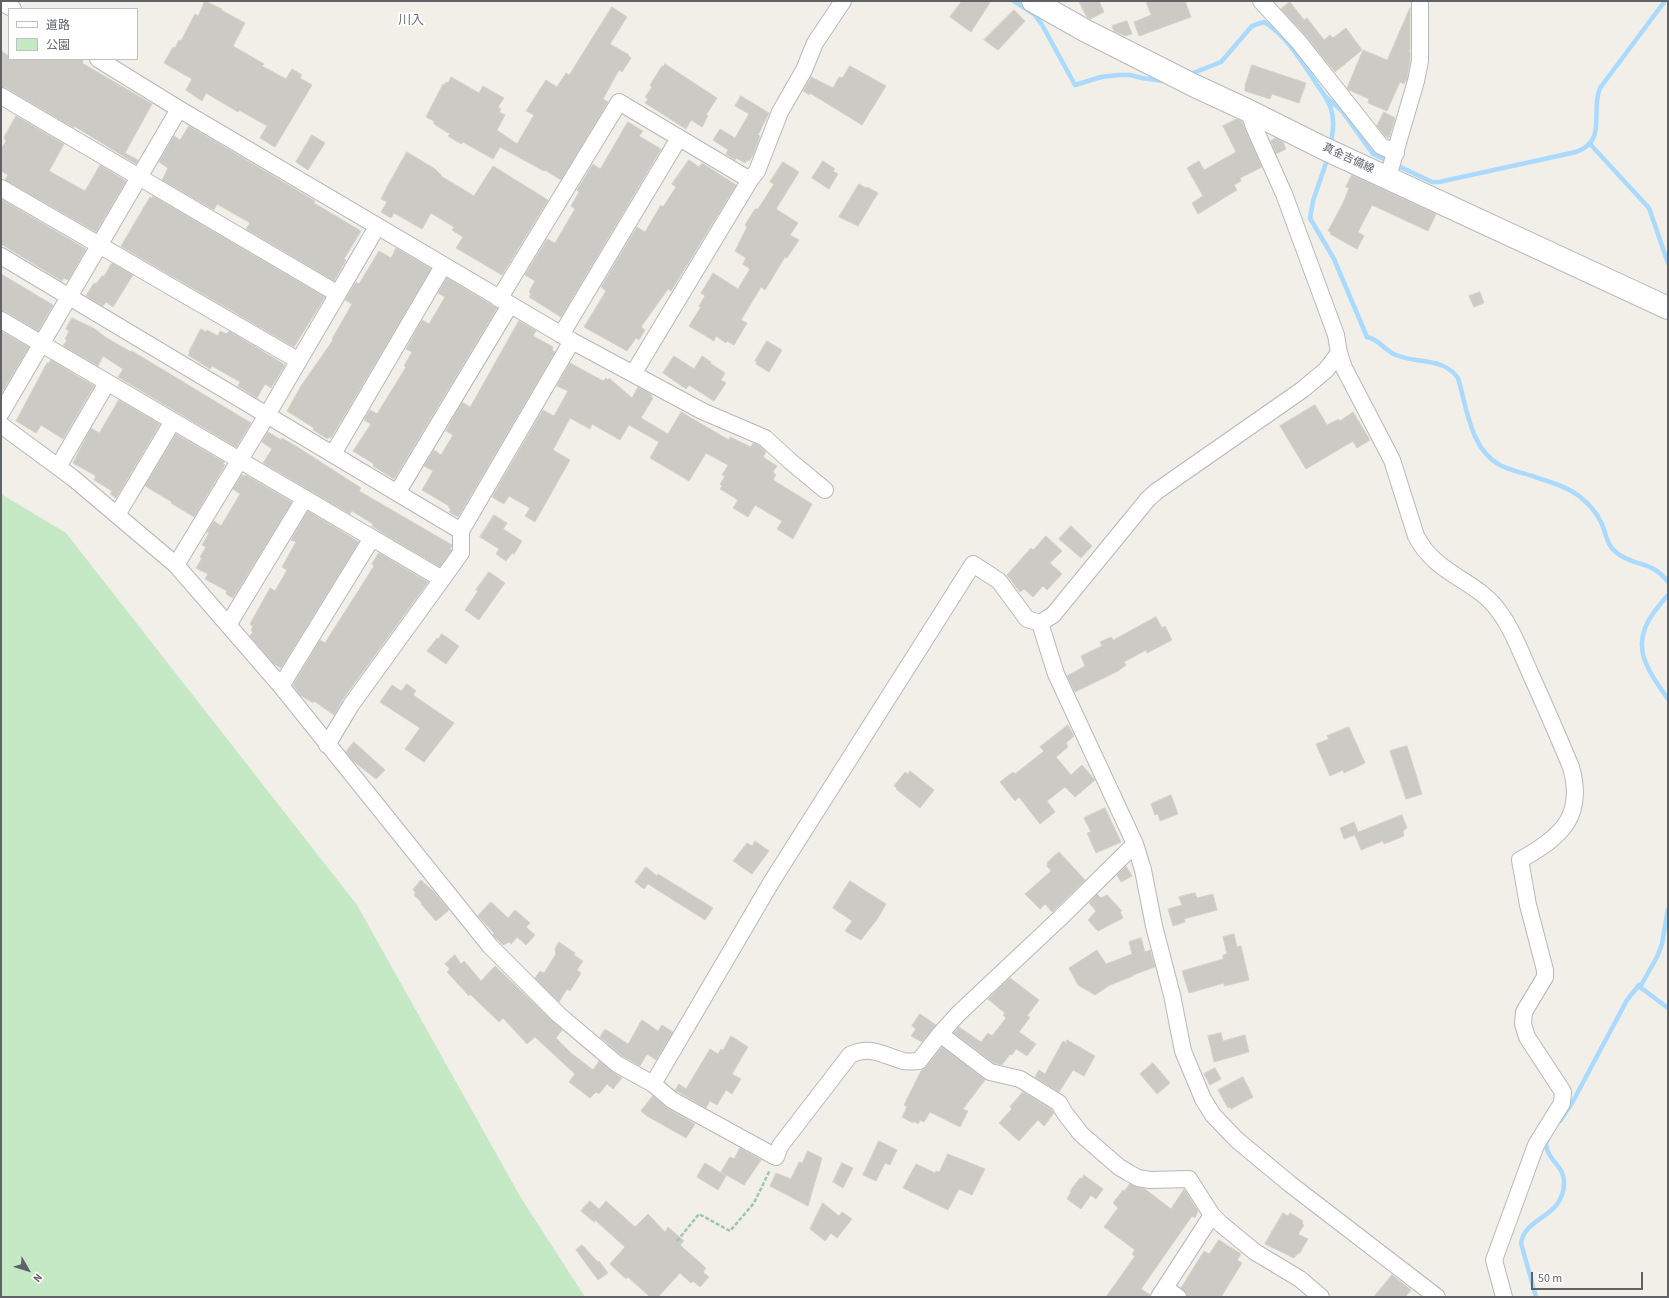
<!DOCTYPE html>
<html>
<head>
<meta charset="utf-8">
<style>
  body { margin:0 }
  #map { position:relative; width:1669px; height:1298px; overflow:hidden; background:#f1efe8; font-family:"Source Sans 3","Noto Sans JP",sans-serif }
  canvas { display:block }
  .frame { position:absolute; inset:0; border:2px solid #5f6368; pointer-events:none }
  .legend { position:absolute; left:8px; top:8px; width:130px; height:52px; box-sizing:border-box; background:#fff; border:1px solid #bfc1c3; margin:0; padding:5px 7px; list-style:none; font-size:12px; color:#5f6368 }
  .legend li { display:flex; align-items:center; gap:8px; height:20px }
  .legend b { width:20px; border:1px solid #bfc1c3 }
  .north { position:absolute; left:8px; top:1250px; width:40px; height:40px; -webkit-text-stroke:3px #fff; paint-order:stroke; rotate:129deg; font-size:11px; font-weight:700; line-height:16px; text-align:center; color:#5f6368 }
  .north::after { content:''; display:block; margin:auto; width:14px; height:18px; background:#5f6368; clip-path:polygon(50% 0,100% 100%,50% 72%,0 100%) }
  .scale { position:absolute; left:1531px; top:1272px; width:112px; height:18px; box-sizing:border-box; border:2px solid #5f6368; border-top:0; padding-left:5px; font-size:12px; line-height:14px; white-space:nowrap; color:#5f6368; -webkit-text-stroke:3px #fff; paint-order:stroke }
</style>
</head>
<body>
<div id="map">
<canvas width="1669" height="1298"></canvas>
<div class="frame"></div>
<ul class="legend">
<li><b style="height:5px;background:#fff"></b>道路</li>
<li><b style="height:11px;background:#c5e8c5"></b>公園</li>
</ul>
<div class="north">N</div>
<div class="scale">50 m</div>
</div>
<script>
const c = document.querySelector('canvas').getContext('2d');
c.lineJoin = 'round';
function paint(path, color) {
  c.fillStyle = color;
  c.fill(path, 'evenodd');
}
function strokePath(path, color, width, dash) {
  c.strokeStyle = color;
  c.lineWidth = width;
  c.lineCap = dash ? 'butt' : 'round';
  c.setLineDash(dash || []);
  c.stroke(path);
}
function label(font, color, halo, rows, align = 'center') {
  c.font = font + ' "Source Sans 3","Noto Sans JP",sans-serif';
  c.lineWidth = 4;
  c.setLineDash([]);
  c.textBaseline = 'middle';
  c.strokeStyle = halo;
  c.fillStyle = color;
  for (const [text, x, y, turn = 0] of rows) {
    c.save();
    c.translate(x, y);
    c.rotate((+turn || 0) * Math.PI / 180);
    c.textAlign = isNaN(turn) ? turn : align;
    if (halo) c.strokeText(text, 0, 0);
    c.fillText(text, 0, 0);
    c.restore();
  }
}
const green = new Path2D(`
  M1,494L66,533L357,905L521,1198L585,1297H1Z`);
const stream = new Path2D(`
  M1014,1L1034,14L1041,23L1075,85L1101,77L1118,75H1130L1142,78L1163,81
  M1188,75L1221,62L1252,26L1264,22C1287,36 1301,61 1316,83C1322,92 1328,99 1331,109C1335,121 1333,134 1330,146
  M1326,97L1342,111L1373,154L1432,182H1439L1576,152C1608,141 1590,112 1600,88L1665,1
  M1590,144L1649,208L1668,263
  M1328,157L1313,201L1310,218L1334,259L1367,337C1379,339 1385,351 1396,355C1417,364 1443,357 1458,378C1467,408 1470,449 1500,465C1511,471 1524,473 1535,477C1550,482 1566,486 1579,496C1588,503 1597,513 1602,524C1606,534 1607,546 1617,553C1634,567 1652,560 1668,582
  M1668,595C1663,600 1659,606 1654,612C1629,646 1647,669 1668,699
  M1668,909L1662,944L1657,957L1640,987L1668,1008
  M1560,1121L1572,1103L1627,1000L1639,985L1640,987
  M1536,1297L1521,1243C1525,1216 1565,1218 1564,1181C1564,1166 1546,1159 1546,1143L1548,1139`);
const building = new Path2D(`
  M205,1L222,9L221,10L245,23L233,46L264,64L262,66L286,79L292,69L302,75L300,78L312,85L275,147L260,138L267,126L239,110L238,112L206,93L202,101L186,90L192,79L164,63L173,47L175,48L179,40L181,41L195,14L198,16Z
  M962,1H991L971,32L950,17Z
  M1079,1H1099L1104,12L1090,19L1087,17Z
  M1146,1H1185L1191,17L1139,36L1134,22L1151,15Z
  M1290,2L1304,20L1307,18L1324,40L1330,35L1333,38L1346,28L1362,50L1335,72L1305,35L1281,9Z
  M612,7L627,17L610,44L629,55L628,56L631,58L622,72L619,70L603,99L608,102L561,180L545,170L544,171L500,147L493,159L463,142L461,144L448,136L450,134L434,124V121L426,117L443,84L445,85L446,82L448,83L451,77L479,93L483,86L504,98L498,107L501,109L499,112L505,115L497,130L517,144L534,115L526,111L546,80L557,87L566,73L569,75Z
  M1410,8V49L1409,52H1410V60L1407,79L1404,84L1400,82L1387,111L1368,103L1369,99L1349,90L1347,88L1363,50L1387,60Z
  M1014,10L1025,21L998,50L984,40Z
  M1127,21L1132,34L1125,36L1114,31L1112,26Z
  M1,51L9,56V59H84L82,63L152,104L125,153L138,160L136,164L74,126V128L6,88L1,87Z
  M665,64L717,98L706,115L708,116L702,127L691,120L686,129L645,103L648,99L645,97L652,87L650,85L662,66L663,67Z
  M1252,65L1306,83L1299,103L1272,94L1270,99L1245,91V86Z
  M850,66L886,86L862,125L810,93L809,95L803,91L811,77L833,88L839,77L842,78Z
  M741,96L769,113L758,135L760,136L753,155L749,161L747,160L745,163L736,158L735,160L726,154L728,150L713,140L720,129L735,138L749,114L735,106Z
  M1384,112L1395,118L1389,138L1385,136L1377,126Z
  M16,116L64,144L49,171L85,191L100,165L126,181L96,232L5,180L8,175L1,171V149L6,141L4,138Z
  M1237,119L1242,122L1262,167L1240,178L1241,181L1234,185L1237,190L1198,214L1192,203L1203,196L1187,168L1199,161L1204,170L1236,152L1223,126Z
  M628,122L643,131L639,136L661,149L561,317L529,297L531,294L529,292L535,281L525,275L547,239L555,243L575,209L571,206L579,192L577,190L593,164L600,169Z
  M189,126L315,201L314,203L361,231L344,259L346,260L334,281L246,229L250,223L217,204L214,210L162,180L168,168L159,162L174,136L180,140Z
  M312,135L325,143L308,170L296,162Z
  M1276,138L1283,142L1286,149L1276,154L1271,141Z
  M407,152L435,169L441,175V176L474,196L493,166L548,200L502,275L456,248L463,237L452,230L454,227L431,213L422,229L394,213L391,218L381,212L387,202L381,199L388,185Z
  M689,160L699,167L702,163L736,185L671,291L668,289L641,327L645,330L639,340L636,338L627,351L584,327L606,291L601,287L637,227L645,232L661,205L663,207L676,187L672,184Z
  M823,161L835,169L833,171L838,174L829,189L812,178Z
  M783,162L799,172L776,209L798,223L790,235L799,240L787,258L785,257L765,290L761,287L741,320L747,323L734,345L727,341L726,343L716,336L714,341L689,326L701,307L699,306L705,296L701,293L713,273L738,289L750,269L743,264L746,258L735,251L747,227L745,225L755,209H758L774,184L770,182Z
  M1352,175L1436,214L1428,231L1372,205L1358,232L1364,236L1357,249L1330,234L1331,232L1328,231L1343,203L1349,188L1346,187Z
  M859,184L866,188L867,187L878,193L858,226L839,217Z
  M153,196L325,297L294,347L122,247L121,246L150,197L152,198Z
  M3,200L86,249L68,280L64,278L62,281L1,244V203Z
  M396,248L431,269L331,438L329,437L328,439L313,430L314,428L287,411L301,386L333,340L332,339L352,304L345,300L356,282L359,284L379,251L391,258Z
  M112,263L133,275L113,307L106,302L103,306L86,296L94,283L96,284L102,276H104Z
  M1,274L53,305L38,331L6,312L1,311Z
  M447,278L497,308L394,479L373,466L374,464L353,451L371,424L364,420L370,410L377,414L406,367L404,366L412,352L406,349L422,320L429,324L445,297L438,293Z
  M1480,292L1484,303L1474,307L1469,296Z
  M72,318L95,329L105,337L131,352L132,351L251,423L236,447L118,377L123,369L103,356L98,366L63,346L67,340L65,339L69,331L66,329Z
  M519,321L536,331L533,336L553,347L552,350L555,352L458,517L449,512L451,509L448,507L449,506L422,490L433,471L424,466L434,450L441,455L453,435L446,431L462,402L470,407Z
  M201,329L206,332L207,330L218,336L220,331L227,334L229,331L285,365L271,388L265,384L257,398L238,386L240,382L212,366L210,369L188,355L190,353L189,352Z
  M1,331L29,347L1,394Z
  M767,341L782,350L769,372L756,364L757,362L755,361Z
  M674,356L694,369L702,356L711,362L710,363L725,373L721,380L726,383L714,401L689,385L686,389L663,373Z
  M51,360L94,386L63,439L41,425L36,433L16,421L47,363H49Z
  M570,363L603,381L606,378L608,380L609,378L632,398L638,387L652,395L651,397L653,398L641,418L668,434L681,412L729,440L730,437L751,447L753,443L760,446L766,452L763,457L777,466L773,472L776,475L773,480L812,504L793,539L777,529L782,521L755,505L748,517L733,508L738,500L720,489L722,486L720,484L725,476L722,475L728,465L706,453L689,481L650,458L659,442L629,425L620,440L592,424L590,429L570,418L553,450L570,460L535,522L525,516L530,508L509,496L504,504L492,497L543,410L554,416L568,391L557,386Z
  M119,400L160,424L116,498L110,494L112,491L94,480L96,476L73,463L91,428L99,433Z
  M1315,405L1327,425L1339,419L1340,421L1353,412L1370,440L1357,448L1353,441L1306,469L1280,426Z
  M268,432L281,440L282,438L299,448L361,488L359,491L452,545L450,549L452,550L440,567L389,537L372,526L373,524L352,511L350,514L263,463L272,449L262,442Z
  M176,434L224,462L223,464L225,465L194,517L171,503L172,502L145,486Z
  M242,475L245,476L246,475L292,502L233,598L226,594L227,591L205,579L208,574L196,568L202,558L200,557L206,547L202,545L209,533L207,532L214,521L221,526L240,494L233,489Z
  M308,511L359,542L281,668L274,664L250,636L253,632L251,630L253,626L250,624L270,588L275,591L287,570L282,567L296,542L291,540Z
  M494,515L507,523L503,529L522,541L514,554L512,553L506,561L496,554L499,549L480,537Z
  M1071,526L1092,546L1081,558L1059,539Z
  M1046,536L1062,551L1050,563L1062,574L1047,590L1043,586L1033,597L1024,589L1020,592L1007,575L1031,548L1033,550Z
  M379,553L428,582L343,699L334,715L314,701L313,703L300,695L293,685L320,640L325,643L374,566L372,564Z
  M489,572L505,583L479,620L465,610L478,591L476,590Z
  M1156,617L1162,628L1165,626L1172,640L1147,653L1146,650L1124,662L1126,665L1118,671L1075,692L1067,676L1085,666L1081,656L1102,646L1100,642L1111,637L1113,640Z
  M442,634L459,646L446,664L427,651L437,638L438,639Z
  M407,684L416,691L413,695L454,723L424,762L405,749L420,728L380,702L392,685L401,691Z
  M1068,725L1074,736L1066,743L1068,747L1056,757L1071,775L1082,765L1095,780L1075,797L1065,787L1047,801L1055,812L1040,824L1019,797L1015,801L1000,782L1013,772L1015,774L1044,751L1040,747Z
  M1349,727L1365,763L1344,773L1343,770L1330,776L1316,744L1329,739L1327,736Z
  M354,742L385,770L376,779L352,760L346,752Z
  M1407,746L1422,794L1406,799L1390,751Z
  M910,771L934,790L920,808L896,789L897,788L894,786L905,772L908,774Z
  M1171,795L1178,814L1160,821L1158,814L1155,815L1151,804Z
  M1105,808L1121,842L1096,853L1087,833L1091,832L1084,818Z
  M1402,815L1407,828L1403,831L1404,836L1384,844L1383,841L1361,850L1355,835L1344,839L1340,828L1354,822L1358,832Z
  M755,841L769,851L752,874L733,861L747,843L752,846Z
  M1059,852L1085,880L1052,912L1045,904L1040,909L1025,894L1051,871L1047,866L1048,864L1047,863Z
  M1126,866L1132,876L1121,882L1117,875Z
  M646,867L657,876L658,874L713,908L705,920L648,884L644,889L635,882Z
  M421,880L434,892L449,910L436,921L421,904L422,903L414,895L416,893L413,890Z
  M850,881L886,904L878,918L861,940L845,931L852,921L833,908Z
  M1195,893L1197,898L1213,894L1217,910L1184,919L1185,922L1173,926L1168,909L1182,905L1179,897Z
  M1097,894L1101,898L1107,895L1122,911L1120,912L1123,918L1098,931L1088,920L1096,911L1089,903Z
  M491,902L508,918L515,910L530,923L526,927L535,935L526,945L517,937L511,944L509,942L503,945L493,935L494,933L478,916Z
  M1234,934L1237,947L1241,946L1249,980L1224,986V983L1189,993L1182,971L1223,959V955L1227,954L1223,937Z
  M1141,938L1145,952L1150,950L1155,967L1133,975V976L1110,985L1095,995L1078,985L1069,968L1097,950L1106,964L1132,954L1129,942Z
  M559,942L575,953L574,955L583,961L577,970L581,973L570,991L567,989L559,1002L535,978L540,971L544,973L556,954L555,949Z
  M455,955L461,964L464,961L481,981L495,966L562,1030L556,1038L571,1053L593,1070L599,1061L611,1071L622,1078L613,1089L607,1084L599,1094L596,1092L590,1098L569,1082L575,1074L535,1037L527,1044L503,1018L499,1022L470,994L469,996L447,972L450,969L445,964Z
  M1010,978L1039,1000L1027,1016L1030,1017L1019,1032L1036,1044L1027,1056L1016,1049L1012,1055L1010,1054L1002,1065L994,1063L954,1033L959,1027L981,1042L988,1033L992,1036L1006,1018L1003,1015L1005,1013L988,999Z
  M920,1014L936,1025L922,1042L911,1036L916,1029L912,1026Z
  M642,1020L658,1031L662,1025L673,1032L656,1060L647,1054L640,1066L622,1056L600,1037L605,1029L628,1044Z
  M1221,1033L1223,1041L1245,1035L1249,1052L1214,1062L1208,1036Z
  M731,1036L748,1047L732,1074L741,1079L732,1094L726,1090L717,1105L710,1101L706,1108L675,1090L679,1084L686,1089L710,1049L718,1054L721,1049L723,1050Z
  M1067,1040L1095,1056L1084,1076L1073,1070L1059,1092L1035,1077L1039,1070L1045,1074L1063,1041L1066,1043Z
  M942,1047L985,1080L963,1109L968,1111L960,1127L930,1112L924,1122L920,1120L918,1124L914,1121L913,1123L902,1117L907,1107L904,1105L921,1071L926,1067Z
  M1153,1063L1170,1083L1157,1094L1140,1074Z
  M1215,1068L1221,1079L1210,1085L1204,1074Z
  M1243,1077L1253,1097L1231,1109L1230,1107L1228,1108L1218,1090Z
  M1023,1092L1052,1110L1054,1113L1044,1126L1038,1120L1019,1141L999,1123L1012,1109L1010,1107Z
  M653,1096L667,1108L695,1124L686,1138L647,1116L641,1111Z
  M879,1141L897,1150L890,1165L885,1163L876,1181L863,1175Z
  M740,1148L761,1160L744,1185L721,1172L730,1157L734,1159Z
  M808,1151L822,1158L808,1206L770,1186L776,1173L791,1179L799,1162L802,1163Z
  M948,1154L985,1169L972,1195L959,1189L948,1210L903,1188L916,1164L935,1173L936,1171L939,1172Z
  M705,1163L726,1176L718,1190L697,1177Z
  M842,1163L853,1168L843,1188L833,1182Z
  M1084,1175L1103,1189L1096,1199L1091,1195L1081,1209L1067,1199L1071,1192L1070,1191L1080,1178L1082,1179Z
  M1130,1184L1145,1189L1171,1209L1184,1189L1198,1211L1195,1218L1192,1216L1141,1289L1150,1295V1297H1106L1135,1256L1132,1254L1135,1250L1104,1227L1118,1208L1113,1203L1123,1190L1124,1191Z
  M590,1201L599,1209L606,1201L635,1227L648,1214L665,1232L668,1227L684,1241L680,1245L706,1268L703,1272L709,1277L700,1287L693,1281L691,1283L680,1273L658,1297H650L628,1277L626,1279L610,1264L625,1247L595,1220L594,1222L581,1211Z
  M823,1203L839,1216L842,1212L852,1219L837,1238L831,1233L825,1241L810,1229Z
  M1283,1213L1288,1216L1290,1213L1303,1221L1302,1224L1304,1225L1298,1234L1308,1239L1299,1254L1298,1253L1294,1258L1265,1244Z
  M1219,1240L1241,1254L1237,1260L1242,1263L1221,1297H1187L1186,1293L1181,1288L1204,1251L1209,1254Z
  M582,1245L598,1262L599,1261L608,1273L598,1280L576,1250Z
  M1392,1275L1411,1290L1405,1297H1374Z`);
const path = new Path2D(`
  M677,1241L699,1214L730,1231L754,1203L770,1170`);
const minor = new Path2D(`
  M1261,1L1298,41L1381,146L1396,153
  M1,2L13,9
  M98,59L179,109L572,341L461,531V553L351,705L327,745
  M1,96L338,294
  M1249,111L1254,127L1284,194L1336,335L1339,353L1344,368L1392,460L1416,536C1436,575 1475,579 1498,610C1513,630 1521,653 1531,675C1545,706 1558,736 1571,767C1585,817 1561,837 1520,860L1528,905L1545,970V977L1524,1012L1523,1024L1527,1037L1563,1092L1562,1103L1536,1145L1494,1260L1504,1297
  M1388,177L1416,81L1420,61V1
  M1,188L299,361
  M1,256L461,531
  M499,299L619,102L750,180
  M1,320L442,579
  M561,335L679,138
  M572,341L702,411L765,438L790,461L825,490
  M633,374L750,180L757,171L780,112L804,70L815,43L843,1
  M1,413L179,109
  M1,425L73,478L176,565L281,686L490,946L559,1015L617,1064L653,1084L672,1100L776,1157L780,1146L850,1055C870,1045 883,1055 903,1061C908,1062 914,1061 919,1061L940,1034L958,1014L1059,919L1135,844
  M333,454L443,266
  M58,467L107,383
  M397,493L510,305
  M117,515L173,421
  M176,565L267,415L377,227
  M1040,623L1056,674L1135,844L1143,870L1154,926L1172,995L1183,1051L1203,1099L1213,1115L1237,1140L1290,1184L1437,1297
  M1040,623L1053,615L1148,499L1157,491L1302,390L1326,370L1339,353
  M228,625L305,498
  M281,686L372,538
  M940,1034L990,1072L1020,1079L1059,1103L1064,1112L1081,1134L1119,1167L1129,1173L1138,1178L1150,1180L1189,1179L1212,1215L1221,1224L1255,1252L1300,1279L1321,1297
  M653,1084L772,881L973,564L999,581L1027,619L1040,623
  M1165,1288L1178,1297
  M1159,1297L1212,1215`);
const secondary = new Path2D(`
  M1033,1L1086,31L1195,86L1249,111L1323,148L1668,308`);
const streetNames = [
  ["真金吉備線",1348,159,25]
];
const quarterNames = [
  ["川入",411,21]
];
paint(green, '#c5e8c5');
strokePath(stream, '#aadaff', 4.5);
paint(building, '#cccac5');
strokePath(building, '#d6d1c6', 1);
strokePath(minor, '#b5b8bc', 18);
strokePath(secondary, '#b6babf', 24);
strokePath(path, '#9cc7a9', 2.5, [4, 2]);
strokePath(minor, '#fff', 16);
strokePath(secondary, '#fff', 22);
label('11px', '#5f6368', '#fff', streetNames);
label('13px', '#70757a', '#fff', quarterNames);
</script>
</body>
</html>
